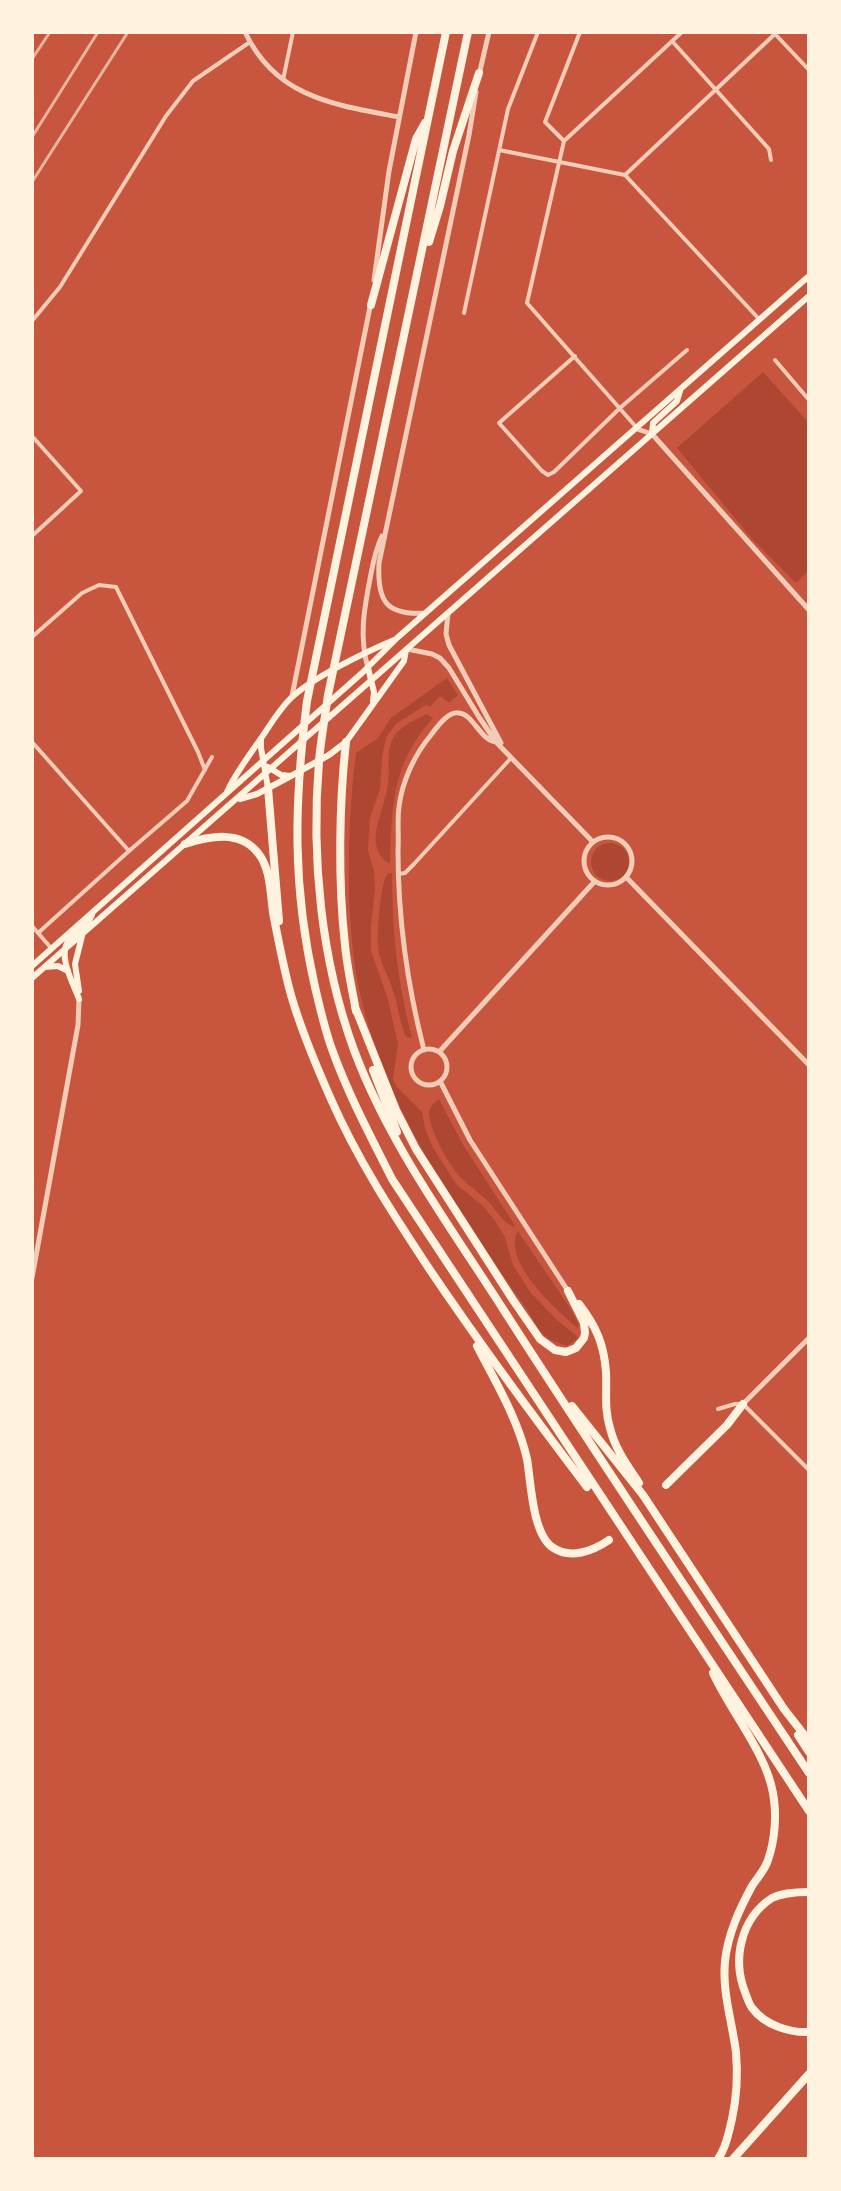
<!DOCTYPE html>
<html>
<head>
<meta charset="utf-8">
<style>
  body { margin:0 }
  #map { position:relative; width:841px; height:2191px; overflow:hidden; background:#c8553d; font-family:Barlow,sans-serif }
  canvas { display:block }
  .frame { position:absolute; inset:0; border:34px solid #fff3e0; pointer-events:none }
</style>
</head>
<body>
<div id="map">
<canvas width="841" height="2191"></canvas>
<div class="frame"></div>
</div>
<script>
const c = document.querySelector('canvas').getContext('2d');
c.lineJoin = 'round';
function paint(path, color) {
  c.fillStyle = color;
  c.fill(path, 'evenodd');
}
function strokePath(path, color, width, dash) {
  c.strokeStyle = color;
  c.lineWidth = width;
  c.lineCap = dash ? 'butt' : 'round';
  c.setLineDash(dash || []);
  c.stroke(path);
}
const green = new Path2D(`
  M763,372L809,423V570L796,583L753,540L677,448Z
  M447,678L458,695L449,703L440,696L430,707L426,705L397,723L386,737L382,757L380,789L370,818L369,833L368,850L374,871L375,890L371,925V951L387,996L398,1044L393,1079L397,1087L422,1112L425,1128L432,1146L456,1184L484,1207L495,1221L505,1237L513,1265L531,1293L557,1320L579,1338L567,1346C561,1343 550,1341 545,1336C538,1330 533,1319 528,1311C515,1293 502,1275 490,1256C433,1175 380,1087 359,989C345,920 347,823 356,753L378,738L391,718Z
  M427,714L433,718C391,765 392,806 390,864C361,846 385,810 388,784C390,770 386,753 392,740C398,727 415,720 427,714Z
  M591 862a19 19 0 1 1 38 0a19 19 0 1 1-38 0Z
  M388,873H392C392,928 397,983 412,1037L411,1038L406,1037C399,1021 398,1004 392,988C388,976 382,965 379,953C376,939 380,882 388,873Z
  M439,1099L462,1143L516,1227C504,1225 497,1211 489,1202C480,1193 469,1186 460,1177C449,1165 430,1131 429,1114C429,1107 434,1103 439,1099Z
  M518,1231L572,1311L578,1323V1328C557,1311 501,1261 518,1231Z`);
const minor = new Path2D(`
  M775,34L809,70
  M672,41L769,149L771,160
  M283,80L293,32
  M564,141L545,122L580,32
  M499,150L625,175L759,319
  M625,175L777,32
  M464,313L508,109L538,32
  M32,321L60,287L166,116L193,81L250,42
  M575,356L499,423L542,471L548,475L554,472L620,408L687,350
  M775,360L809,400
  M637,428L527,303L564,141L682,32
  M32,436L81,491L32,536
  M32,637L82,593L99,585L116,587L198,752L205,770
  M32,742L129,851L187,801L212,757
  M398,874L405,873L414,864L511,758
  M32,926L51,948
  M38,933L129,851
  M718,1409L735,1404H743L809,1470`);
const tertiary = new Path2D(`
  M245,32C276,98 335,105 399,117
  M479,75L489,32
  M374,280L389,171L416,32
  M637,429L652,434L809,610
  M426,613C386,616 377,601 379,563L469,135L476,92
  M448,613L446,634L449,645L501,743
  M407,649L432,654L440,658L449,668L479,717L496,742L593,842
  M368,668C359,637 364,610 370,579C373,564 375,550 382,536
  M292,696L371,302
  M584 861a24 24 0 1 1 48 0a24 24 0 1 1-48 0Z
  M626,877L809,1065
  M411 1067a18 18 0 1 1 36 0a18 18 0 1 1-36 0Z
  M424,1050C407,984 398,918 398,850C399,836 397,821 399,807C402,781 415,754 431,735C437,727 448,711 459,713C473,714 480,740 496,742
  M439,1052L595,881
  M440,1081L470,1140L568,1291
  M32,1278L78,1025L79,999
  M743,1404L809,1338`);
const secondary = new Path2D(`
  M652,433L653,423L677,401L680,391
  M368,668L374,692L373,701
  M261,739V748L268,788
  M268,767L281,775L291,776
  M227,792C235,774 246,760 257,744C268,729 277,712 290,699C311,678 366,652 394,640
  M240,799L257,794L291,776L329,755L346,742L404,661L406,650
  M32,966L362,673L397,638L809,276
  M45,967L58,966L68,971
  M32,978L809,296
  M79,991L75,964L82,936
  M79,999C73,983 56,953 70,939C78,931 87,926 92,915`);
const motorway = new Path2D(`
  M446,32L307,701C294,803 292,886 315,987C320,1008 325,1031 333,1052C349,1096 371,1137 392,1179L809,1811
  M468,32L328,695C325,717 321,739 319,761C311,857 321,960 354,1050C389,1144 450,1226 503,1309C603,1465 707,1619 809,1773
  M429,242L440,206L453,151L479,73
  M371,305L416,139L425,123
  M346,742C339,804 338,883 345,945C347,967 352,989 356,1011
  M268,788L279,921
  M185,844C210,836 240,830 258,853C272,870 270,898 274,918C279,943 284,970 291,995C301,1030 315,1063 330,1097C357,1159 393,1214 430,1270C480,1344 533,1416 587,1487
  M355,1007L396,1110L416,1149L513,1300L540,1339L555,1350L566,1352L576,1348L584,1338L585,1333L584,1323L568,1291
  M373,1070L397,1132
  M579,1304C596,1326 604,1344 606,1372C607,1391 604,1409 610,1428C615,1449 627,1465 639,1483
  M477,1346C496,1383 518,1419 527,1459C531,1482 532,1532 552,1547C570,1560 593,1551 609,1540
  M572,1406L643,1495L784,1709L809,1741
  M666,1485L727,1425L743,1404
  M713,1673C731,1712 766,1753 773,1793C777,1815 775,1840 768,1860C765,1870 757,1878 752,1886C739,1910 728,1934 725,1961C722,1992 732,2021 736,2052C738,2075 737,2096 732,2119C729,2132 726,2147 718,2159
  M798,1735L809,1752
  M809,1892C798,1892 782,1893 772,1898C741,1918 732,1959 745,1992C747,1997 749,2005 753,2009C765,2025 790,2033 809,2032
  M733,2159L809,2074`);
const rail = new Path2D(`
  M32,34L33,32
  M32,59L50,32
  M32,137L98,32
  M32,182L128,32`);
paint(green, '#ae4732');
strokePath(minor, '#f1ccb7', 4);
strokePath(tertiary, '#f1ccb7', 5);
strokePath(secondary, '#fff3e0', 6);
strokePath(motorway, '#fff3e0', 8);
strokePath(rail, '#e9b49f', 3);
</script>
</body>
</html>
